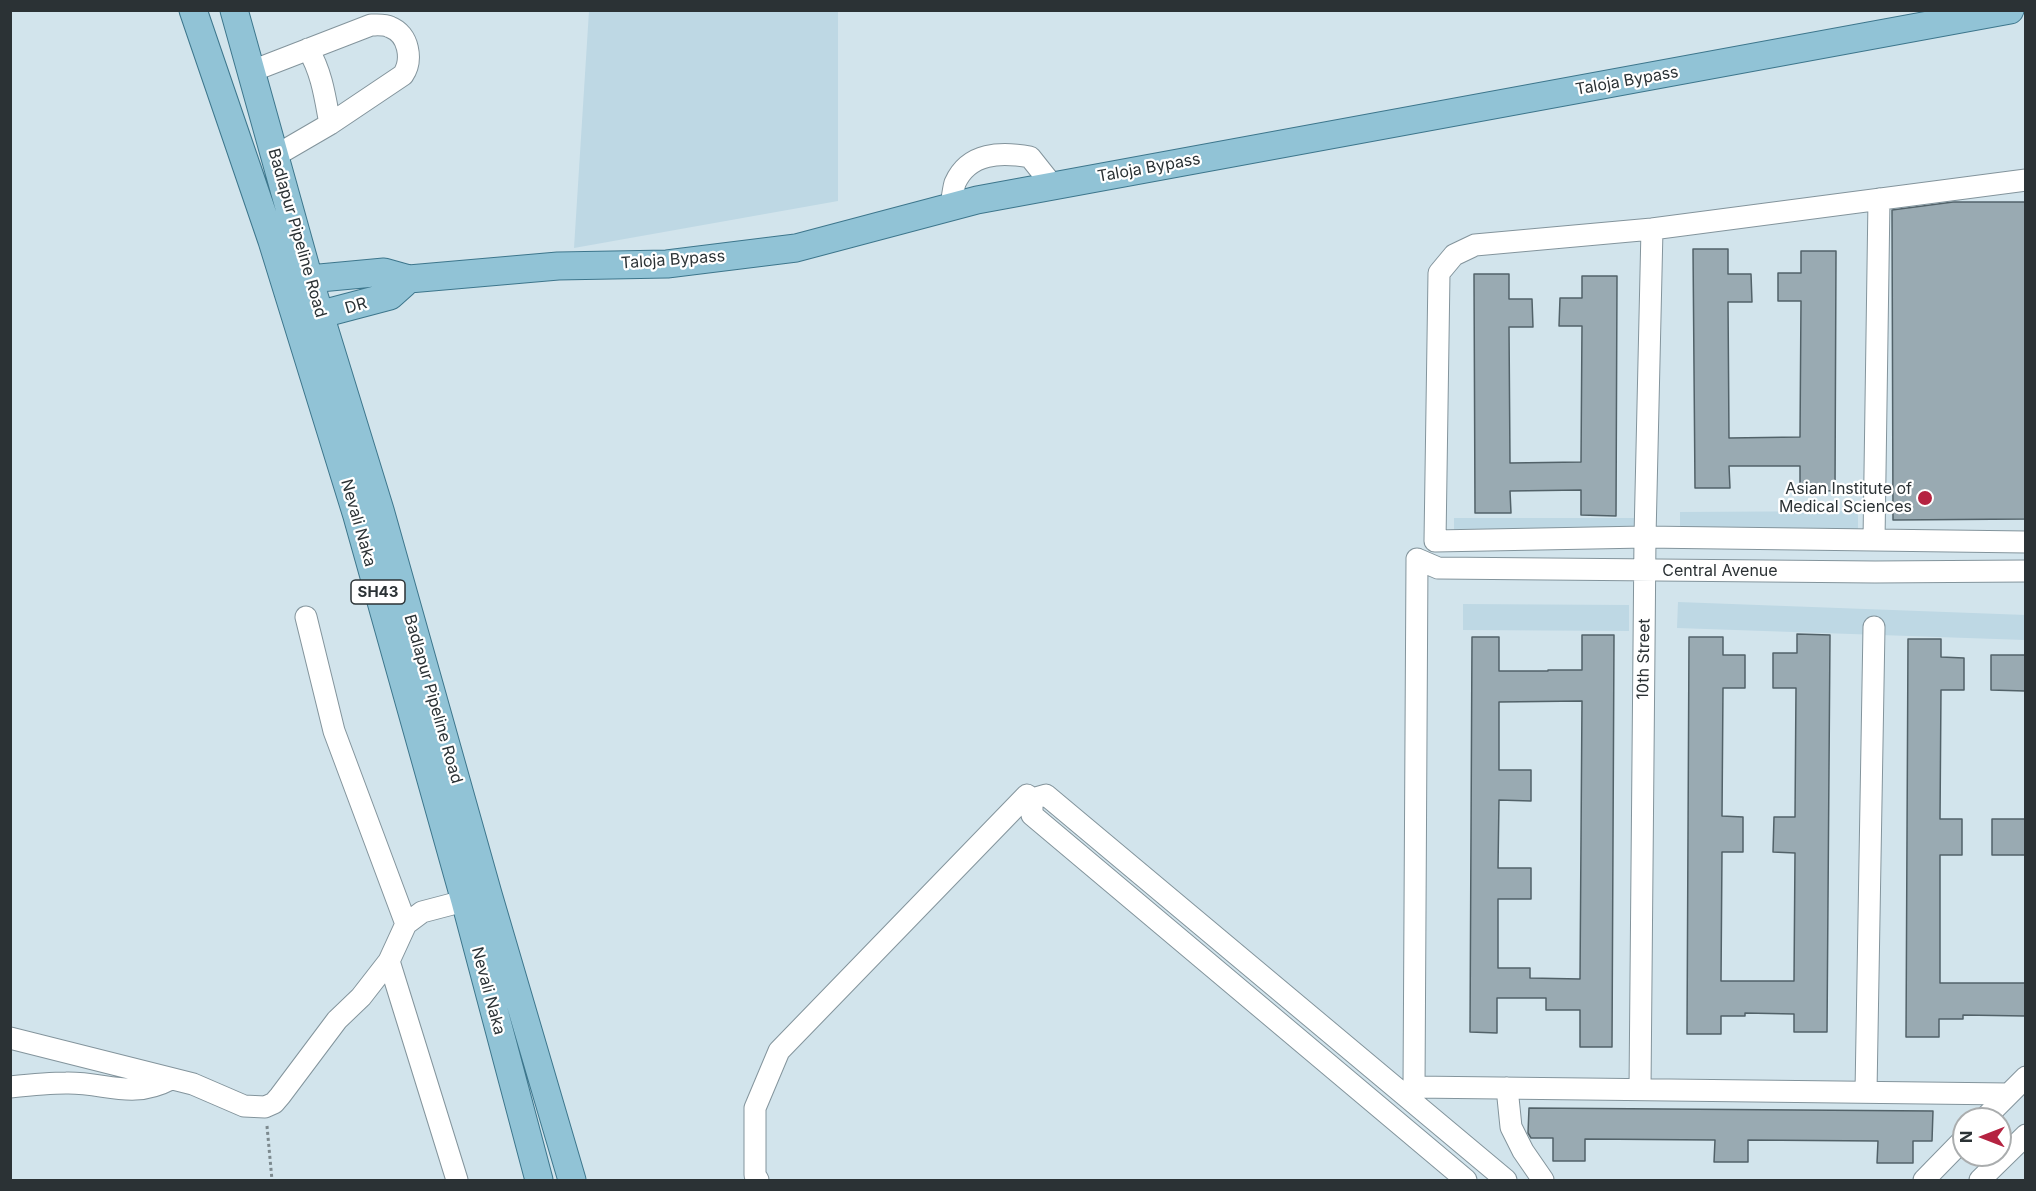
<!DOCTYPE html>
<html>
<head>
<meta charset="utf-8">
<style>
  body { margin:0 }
  #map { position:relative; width:2036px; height:1191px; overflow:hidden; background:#d2e4ec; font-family:Inter,sans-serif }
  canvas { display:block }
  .frame { position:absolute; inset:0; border:12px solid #2b3235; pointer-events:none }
  .north { position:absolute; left:1952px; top:1107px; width:60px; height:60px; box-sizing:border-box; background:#fff; border:2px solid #aaadae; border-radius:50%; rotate:270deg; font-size:16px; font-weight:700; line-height:24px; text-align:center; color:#2b3235 }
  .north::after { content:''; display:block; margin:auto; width:21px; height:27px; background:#b52341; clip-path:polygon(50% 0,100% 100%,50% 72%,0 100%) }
</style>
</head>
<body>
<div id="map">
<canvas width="2036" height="1191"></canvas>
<div class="frame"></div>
<div class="north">N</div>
</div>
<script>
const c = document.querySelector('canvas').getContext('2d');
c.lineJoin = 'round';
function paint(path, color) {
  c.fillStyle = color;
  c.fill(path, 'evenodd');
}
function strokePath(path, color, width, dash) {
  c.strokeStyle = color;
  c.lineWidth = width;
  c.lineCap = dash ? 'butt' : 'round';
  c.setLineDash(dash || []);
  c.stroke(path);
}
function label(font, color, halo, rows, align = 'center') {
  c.font = font + ' Inter,sans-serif';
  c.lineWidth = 4.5;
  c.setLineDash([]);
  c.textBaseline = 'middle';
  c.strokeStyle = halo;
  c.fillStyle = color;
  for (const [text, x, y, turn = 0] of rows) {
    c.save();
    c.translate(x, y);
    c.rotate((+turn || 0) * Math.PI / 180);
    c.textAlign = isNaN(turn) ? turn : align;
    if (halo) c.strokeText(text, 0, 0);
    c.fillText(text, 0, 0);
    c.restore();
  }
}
const built = new Path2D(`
  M589,11H838V201L574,248Z
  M1858,511V547L1680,548V512Z
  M1454,518H1634V546L1454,545Z
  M1678,602L2026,615L2025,640L1677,628Z
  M1463,604L1629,605V631L1463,630Z`);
const building = new Path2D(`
  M1953,202H2025V519L1893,520L1892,210Z
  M1693,249H1728V274H1751L1752,302H1728L1729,438L1800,437L1801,301H1778V273H1801V251H1836L1835,491L1800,490V466H1729L1730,488H1695Z
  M1474,274H1509V299H1532L1533,327H1509L1510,463L1581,462L1582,326H1559L1560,298H1582V276H1617L1616,516L1581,515V490L1510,491L1511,513H1475Z
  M1797,634L1830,635L1827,1032H1794V1014L1745,1013V1016H1721V1034H1687L1689,637H1723V655H1745V688H1723L1722,816L1743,817V852H1722L1721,981H1794L1795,853L1773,852L1774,817H1795L1796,688H1773V653H1797Z
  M1582,635H1614L1612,1047H1580V1010H1546V998H1497V1033L1470,1032L1472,637H1499V671H1548V670H1582ZM1582,701L1580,979L1530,978V968H1498V899H1531V868H1498L1499,800L1531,801V770H1499V702Z
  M1908,639H1941V657L1964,658V690H1941L1940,819H1962V855H1940V983H2025V1016L1963,1015V1019H1939V1037H1906Z
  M1991,655H2025V691L1991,690Z
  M1992,819H2025V855H1992Z
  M1529,1108L1933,1111L1932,1141H1913V1163H1877L1878,1141L1748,1140V1162H1714L1715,1140L1585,1139V1161H1553V1138H1531L1528,1133Z`);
const path = new Path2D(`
  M267,1126L272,1180`);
const minor = new Path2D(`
  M308,49C322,73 325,97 330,124
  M252,71L371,25C377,25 384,24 390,27C409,34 413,60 403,75L330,124L275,156
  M951,207C952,200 953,190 955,183C969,152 1001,152 1030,157L1053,186
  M1874,540L1879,199
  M1435,541L1439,273L1454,255L1475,245L1652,229L2026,180
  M1435,541L1645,537L2026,542
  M1417,559L1414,1087L2009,1094
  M1417,559L1438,568L1875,572L2026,571
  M306,617L334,731L406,924
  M389,961L457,1180
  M10,1038L193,1084L244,1106L265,1107L274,1103L280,1096L337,1020L361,997L389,961L406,924L422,912L479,897
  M10,1087C29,1085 48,1083 66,1083C106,1082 131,1100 171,1079
  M1507,1088L1511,1127L1523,1151L1543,1180
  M1640,1089L1645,537L1652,229
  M1866,1092L1874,627
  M1984,1119L2026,1077
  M758,1180L755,1175V1108L779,1051L1027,795L1032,799
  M1466,1180L1032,815V799L1046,795L1506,1180
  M1924,1180L1964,1139
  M1980,1180L2026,1135`);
const major = new Path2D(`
  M193,10L272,241L357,516L465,901L539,1180
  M234,10L309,279L380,510L488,894L572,1180
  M286,285L309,279L384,272L409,279L558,266L667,264L796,248L977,200L2010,10
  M303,319L390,296L409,279`);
const markers = [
  [1925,498,8,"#b52341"]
];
const shields = [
  [378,592,54]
];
const shieldNames = [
  ["SH43",378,592]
];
const streetNames = [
  ["Taloja Bypass",1627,81,-10],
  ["Taloja Bypass",1149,168,-10],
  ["Badlapur Pipeline Road",297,233,74],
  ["Taloja Bypass",673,260,-4],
  ["DR",356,306,-16],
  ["Nevali Naka",358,523,74],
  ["Central Avenue",1720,571],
  ["10th Street",1644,659,-89],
  ["Badlapur Pipeline Road",433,699,74],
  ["Nevali Naka",488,991,75]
];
const poiNames = [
  ["Asian Institute of",1912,489],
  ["Medical Sciences",1912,507]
];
paint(built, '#bed8e4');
paint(building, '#99aab2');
strokePath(building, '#526269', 1.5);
strokePath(minor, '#83949c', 23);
strokePath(major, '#3d768c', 29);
strokePath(path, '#7c898e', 3, [3, 3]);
strokePath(minor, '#fff', 21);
strokePath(major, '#91c3d6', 27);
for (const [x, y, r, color] of markers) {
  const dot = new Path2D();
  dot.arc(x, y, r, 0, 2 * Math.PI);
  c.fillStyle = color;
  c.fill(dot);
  strokePath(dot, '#fff', 2);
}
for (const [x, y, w] of shields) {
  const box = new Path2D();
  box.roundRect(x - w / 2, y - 12, w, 24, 4.5);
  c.fillStyle = '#fff';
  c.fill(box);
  strokePath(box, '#2b3235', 1.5);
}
label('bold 15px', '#2b3235', null, shieldNames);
label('16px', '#2b3235', '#fff', streetNames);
label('16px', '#2b3235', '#fff', poiNames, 'right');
</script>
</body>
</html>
